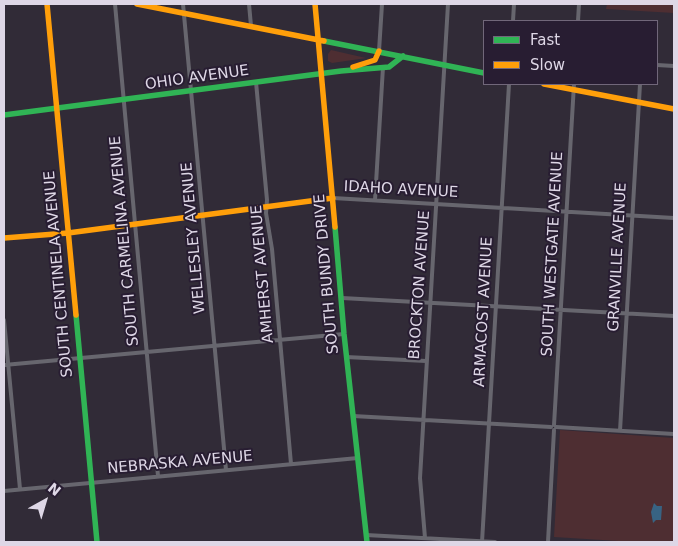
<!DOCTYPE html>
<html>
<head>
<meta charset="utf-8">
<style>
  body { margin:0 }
  #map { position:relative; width:678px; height:546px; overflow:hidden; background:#312b37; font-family:"DejaVu Sans",sans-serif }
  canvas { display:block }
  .frame { position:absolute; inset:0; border:5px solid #ded7e6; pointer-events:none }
  .legend { position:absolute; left:483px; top:20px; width:175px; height:65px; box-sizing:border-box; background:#281d32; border:1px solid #71677a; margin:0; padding:6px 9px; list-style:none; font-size:15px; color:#ded7e6 }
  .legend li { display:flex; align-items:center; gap:10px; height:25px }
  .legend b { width:25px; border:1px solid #71677a }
  .north { position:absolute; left:20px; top:476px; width:50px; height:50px; -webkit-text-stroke:4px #281d32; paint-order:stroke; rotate:39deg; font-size:14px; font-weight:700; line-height:20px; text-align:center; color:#ded7e6 }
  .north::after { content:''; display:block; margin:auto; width:18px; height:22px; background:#ded7e6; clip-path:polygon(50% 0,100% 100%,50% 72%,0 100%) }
</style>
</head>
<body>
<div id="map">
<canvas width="678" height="546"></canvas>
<div class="frame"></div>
<ul class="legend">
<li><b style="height:6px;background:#30b455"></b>Fast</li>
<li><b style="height:6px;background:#ff9f0a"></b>Slow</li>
</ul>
<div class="north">N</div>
</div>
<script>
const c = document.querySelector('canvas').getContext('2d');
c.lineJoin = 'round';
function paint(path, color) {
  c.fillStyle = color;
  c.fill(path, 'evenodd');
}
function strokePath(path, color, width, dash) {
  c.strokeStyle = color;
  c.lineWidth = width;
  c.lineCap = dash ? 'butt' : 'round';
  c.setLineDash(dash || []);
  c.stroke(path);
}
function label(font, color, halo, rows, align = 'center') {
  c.font = font + ' "DejaVu Sans",sans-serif';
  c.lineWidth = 4;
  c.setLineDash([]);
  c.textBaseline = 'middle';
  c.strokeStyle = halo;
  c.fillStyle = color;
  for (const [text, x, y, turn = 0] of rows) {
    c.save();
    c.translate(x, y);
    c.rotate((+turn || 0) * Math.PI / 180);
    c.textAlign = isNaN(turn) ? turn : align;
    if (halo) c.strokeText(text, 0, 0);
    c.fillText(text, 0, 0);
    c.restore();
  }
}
const green = new Path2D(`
  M607,4H674V13L606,9Z
  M331,50L366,58H367L332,63L328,61V54Z
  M560,430L674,438V542H634L554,537Z`);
const water = new Path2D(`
  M654,503L657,506H662L661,520H656L653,523L651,512Z`);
const street = new Path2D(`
  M115,4L158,476
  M183,4L226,470
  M249,4L251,26
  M513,21L514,4
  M578,21L579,4
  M379,51L382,4
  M657,65L674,66
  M256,82L267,200L266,213L272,249L291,464
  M333,198L674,218
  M375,200L383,67
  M342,298L674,316
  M4,320L20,489
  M346,357L426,361
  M4,365L344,334
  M353,416L551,427
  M554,425L574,84
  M556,427L674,434
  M620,431L640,84
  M4,491L358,458
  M366,535L495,542
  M425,538L420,478L448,4
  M482,542L509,84
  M548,542L554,430`);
const fast = new Path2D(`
  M324,41L484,73
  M4,115L341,71L389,67L403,56
  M335,227L344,334L367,542
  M76,315L97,542`);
const slow = new Path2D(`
  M47,4L76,315
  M137,4L324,41
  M315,4L335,227
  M353,67L375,60L379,51
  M544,84L674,109
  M4,238L68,233L333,198`);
const streetNames = [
  ["OHIO AVENUE",197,78,-8],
  ["IDAHO AVENUE",401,190,3],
  ["WELLESLEY AVENUE",194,238,-95],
  ["SOUTH CARMELINA AVENUE",125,241,-95],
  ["SOUTH WESTGATE AVENUE",553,254,-87],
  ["GRANVILLE AVENUE",618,257,-87],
  ["SOUTH CENTINELA AVENUE",59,274,-95],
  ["AMHERST AVENUE",263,274,-95],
  ["SOUTH BUNDY DRIVE",327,274,-95],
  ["BROCKTON AVENUE",420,285,-86],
  ["ARMACOST AVENUE",484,312,-87],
  ["NEBRASKA AVENUE",180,463,-5]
];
paint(green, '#4e2e32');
paint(water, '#386383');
strokePath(street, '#67666e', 4);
strokePath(fast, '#30b455', 5.5);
strokePath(slow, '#ff9f0a', 5.5);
label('15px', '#ded7e6', '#281d32', streetNames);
</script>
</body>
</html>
